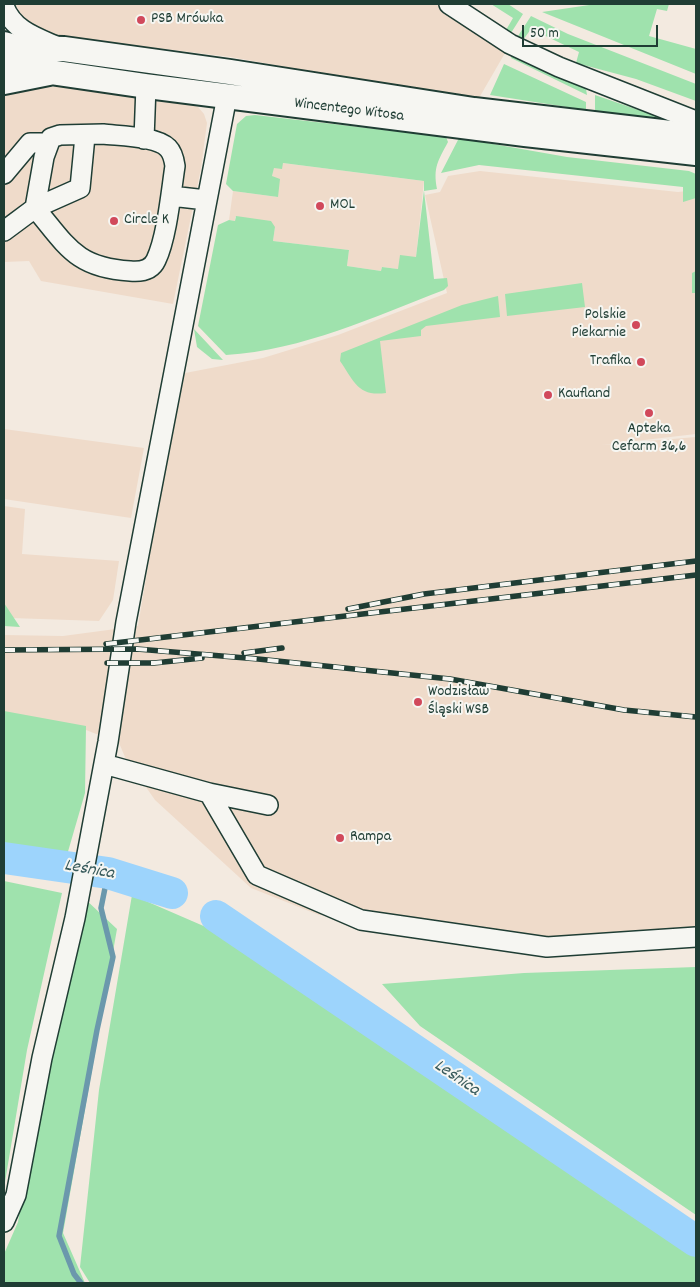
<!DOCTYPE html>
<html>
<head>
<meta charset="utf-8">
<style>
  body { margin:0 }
  #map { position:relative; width:700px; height:1287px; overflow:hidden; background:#f3eae0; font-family:Dekko,sans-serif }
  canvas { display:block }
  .frame { position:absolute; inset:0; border:5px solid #1f3d34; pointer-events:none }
  .scale { position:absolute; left:522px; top:25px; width:136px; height:22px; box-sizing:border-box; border:2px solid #1f3d34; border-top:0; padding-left:6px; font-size:15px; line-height:18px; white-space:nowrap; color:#1f3d34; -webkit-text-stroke:4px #f6f6f2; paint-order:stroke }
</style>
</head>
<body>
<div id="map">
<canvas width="700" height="1287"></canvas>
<div class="frame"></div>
<div class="scale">50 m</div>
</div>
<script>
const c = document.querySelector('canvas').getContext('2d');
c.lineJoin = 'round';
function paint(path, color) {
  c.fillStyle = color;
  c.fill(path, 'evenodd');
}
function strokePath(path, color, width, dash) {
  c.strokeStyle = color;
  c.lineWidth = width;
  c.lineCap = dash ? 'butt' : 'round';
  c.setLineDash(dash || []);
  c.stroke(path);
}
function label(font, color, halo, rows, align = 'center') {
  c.font = font + ' Dekko,sans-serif';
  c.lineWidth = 4;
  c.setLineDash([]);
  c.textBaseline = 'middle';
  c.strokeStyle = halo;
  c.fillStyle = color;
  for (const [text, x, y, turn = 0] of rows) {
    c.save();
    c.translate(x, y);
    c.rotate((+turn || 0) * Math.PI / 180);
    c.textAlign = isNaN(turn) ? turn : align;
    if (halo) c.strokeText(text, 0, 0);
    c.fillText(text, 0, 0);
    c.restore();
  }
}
const built = new Path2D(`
  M15,4H448L512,41L479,98L396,87L231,57L57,36L38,30L26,22Z
  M61,86L160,102L189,104L198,107L204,114L207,123L201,168L173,304L41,281L29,261L4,262V92Z
  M283,163L424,181L416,257L398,269L382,267L381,271L347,266L349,250L273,241L275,227L235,217V221L229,220L233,191L278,197L272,176L274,168Z
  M480,171L678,192L696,190V434L601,445L696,437V933L547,943L362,917L319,915L251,888L155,800L125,757L119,743L81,728L4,714V635L63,636L138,626L180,374L263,358L338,335L447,293L425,195L440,192L448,176Z
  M4,429L144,448L131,518L4,499Z
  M4,506L25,509L22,554L119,561L113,600L99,621L11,618L4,605Z`);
const green = new Path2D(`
  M491,4H508L523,14L511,33L506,30L513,18Z
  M596,4H669L667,11L657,9L649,36L696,49V74L542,12Z
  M531,16L568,34L696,84V101L636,79L576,63L579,52L531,29L523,40L518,36Z
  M512,54L586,89L587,95L511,58Z
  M504,64L586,102V110L490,95Z
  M595,95L659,117L660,123L595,116Z
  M255,115L446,137L448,142C438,161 433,167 437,189L424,191L434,279L447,278L448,286L444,290C374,317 303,350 226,355L198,326L218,225L229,220L235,221L236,216L271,221L275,227L273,241L349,250L347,266L381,271L382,267L398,269L400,255L416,257L424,190V181L283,163L282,169L274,168L272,176L280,179L278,197L233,191L226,184L237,124L246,116Z
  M459,138L567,157L689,171L696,174V198L683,202V187L479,165L441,173Z
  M696,271V293H692V273Z
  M582,283L585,307L507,316L505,294Z
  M498,296L500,317L426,326L421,330V336L380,341L386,393C358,397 354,381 340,361L341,353L462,305Z
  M194,329L223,360L212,359L197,347Z
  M4,603L20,627L4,626Z
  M4,711L86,726L85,793L67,855L4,843Z
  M4,881L62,893L27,1050L4,1188Z
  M132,895L222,934L696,1253V1283H90L80,1267L99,1090Z
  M84,898L117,929L63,1233L85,1283H4V1254L18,1222L32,1133Z
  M696,967V1215L420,1026L382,984L524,973Z`);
const stream = new Path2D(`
  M81,1283L74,1274L59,1236L97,1030L113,957L101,908L108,873`);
const river = new Path2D(`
  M4,858L108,873L172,893
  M216,916L696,1241`);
const minor = new Path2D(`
  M449,4L510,44L559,67L696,121
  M4,6C13,30 35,37 56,46
  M103,134C119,136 157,136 168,148C172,152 174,159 175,166C171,192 167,237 156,260C151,271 140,272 130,271C76,268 67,246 35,208L44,157L51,138L60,135Z
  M144,139L146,86
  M4,174L30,143H48
  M171,196L206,200
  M4,231L35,208L80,188L85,136
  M104,764L209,793L257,875L361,920L547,947L696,937
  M209,793L268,805
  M4,1222L16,1195L42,1058L75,918L108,742L126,622L227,96`);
const major = new Path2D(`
  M4,44L19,48L64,49L230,72L474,110L696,136
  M4,61L50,72L146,86L525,134L696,153
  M4,82L49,73`);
const rail = new Path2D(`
  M348,609L424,594L696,561
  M106,644L696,575
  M4,650L137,649L258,659L450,679L624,710L696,717
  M244,653L282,648
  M107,663H154L202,658`);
const markers = [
  [141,20,5,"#d1495b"],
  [320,206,5,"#d1495b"],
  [114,221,5,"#d1495b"],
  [636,325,5,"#d1495b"],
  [641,362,5,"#d1495b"],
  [548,395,5,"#d1495b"],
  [649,413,5,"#d1495b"],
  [418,702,5,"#d1495b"],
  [340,838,5,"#d1495b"]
];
const poiNames = [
  ["PSB Mrówka",151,20],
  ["MOL",330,206],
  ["Circle K",124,221],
  ["Polskie",626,316,"right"],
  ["Piekarnie",626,334,"right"],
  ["Trafika",631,362,"right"],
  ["Kaufland",558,395],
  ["Apteka",649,430,"center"],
  ["Cefarm 36,6",649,448,"center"],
  ["Wodzisław",428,693],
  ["Śląski WSB",428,711],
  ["Rampa",350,838]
];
const streetNames = [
  ["Wincentego Witosa",349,111,7]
];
const waterNames = [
  ["Leśnica",89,871,10],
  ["Leśnica",456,1079,34]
];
paint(built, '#efdbca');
paint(green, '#9fe2ad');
strokePath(stream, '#6b98ac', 5.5);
strokePath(river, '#9dd4fc', 32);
strokePath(minor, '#1f3d34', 22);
strokePath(major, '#1f3d34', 28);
strokePath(minor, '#f6f6f2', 19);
strokePath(major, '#f6f6f2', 24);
strokePath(rail, '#1f3d34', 5.5);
strokePath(rail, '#f6f6f2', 4, [11]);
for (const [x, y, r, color] of markers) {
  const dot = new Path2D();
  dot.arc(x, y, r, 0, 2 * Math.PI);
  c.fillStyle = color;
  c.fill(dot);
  strokePath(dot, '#f6f6f2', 2);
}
label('16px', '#1f3d34', '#f6f6f2', poiNames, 'left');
label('16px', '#1f3d34', '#f6f6f2', streetNames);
label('italic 18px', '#385b5c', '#f6f6f2', waterNames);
</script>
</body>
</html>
